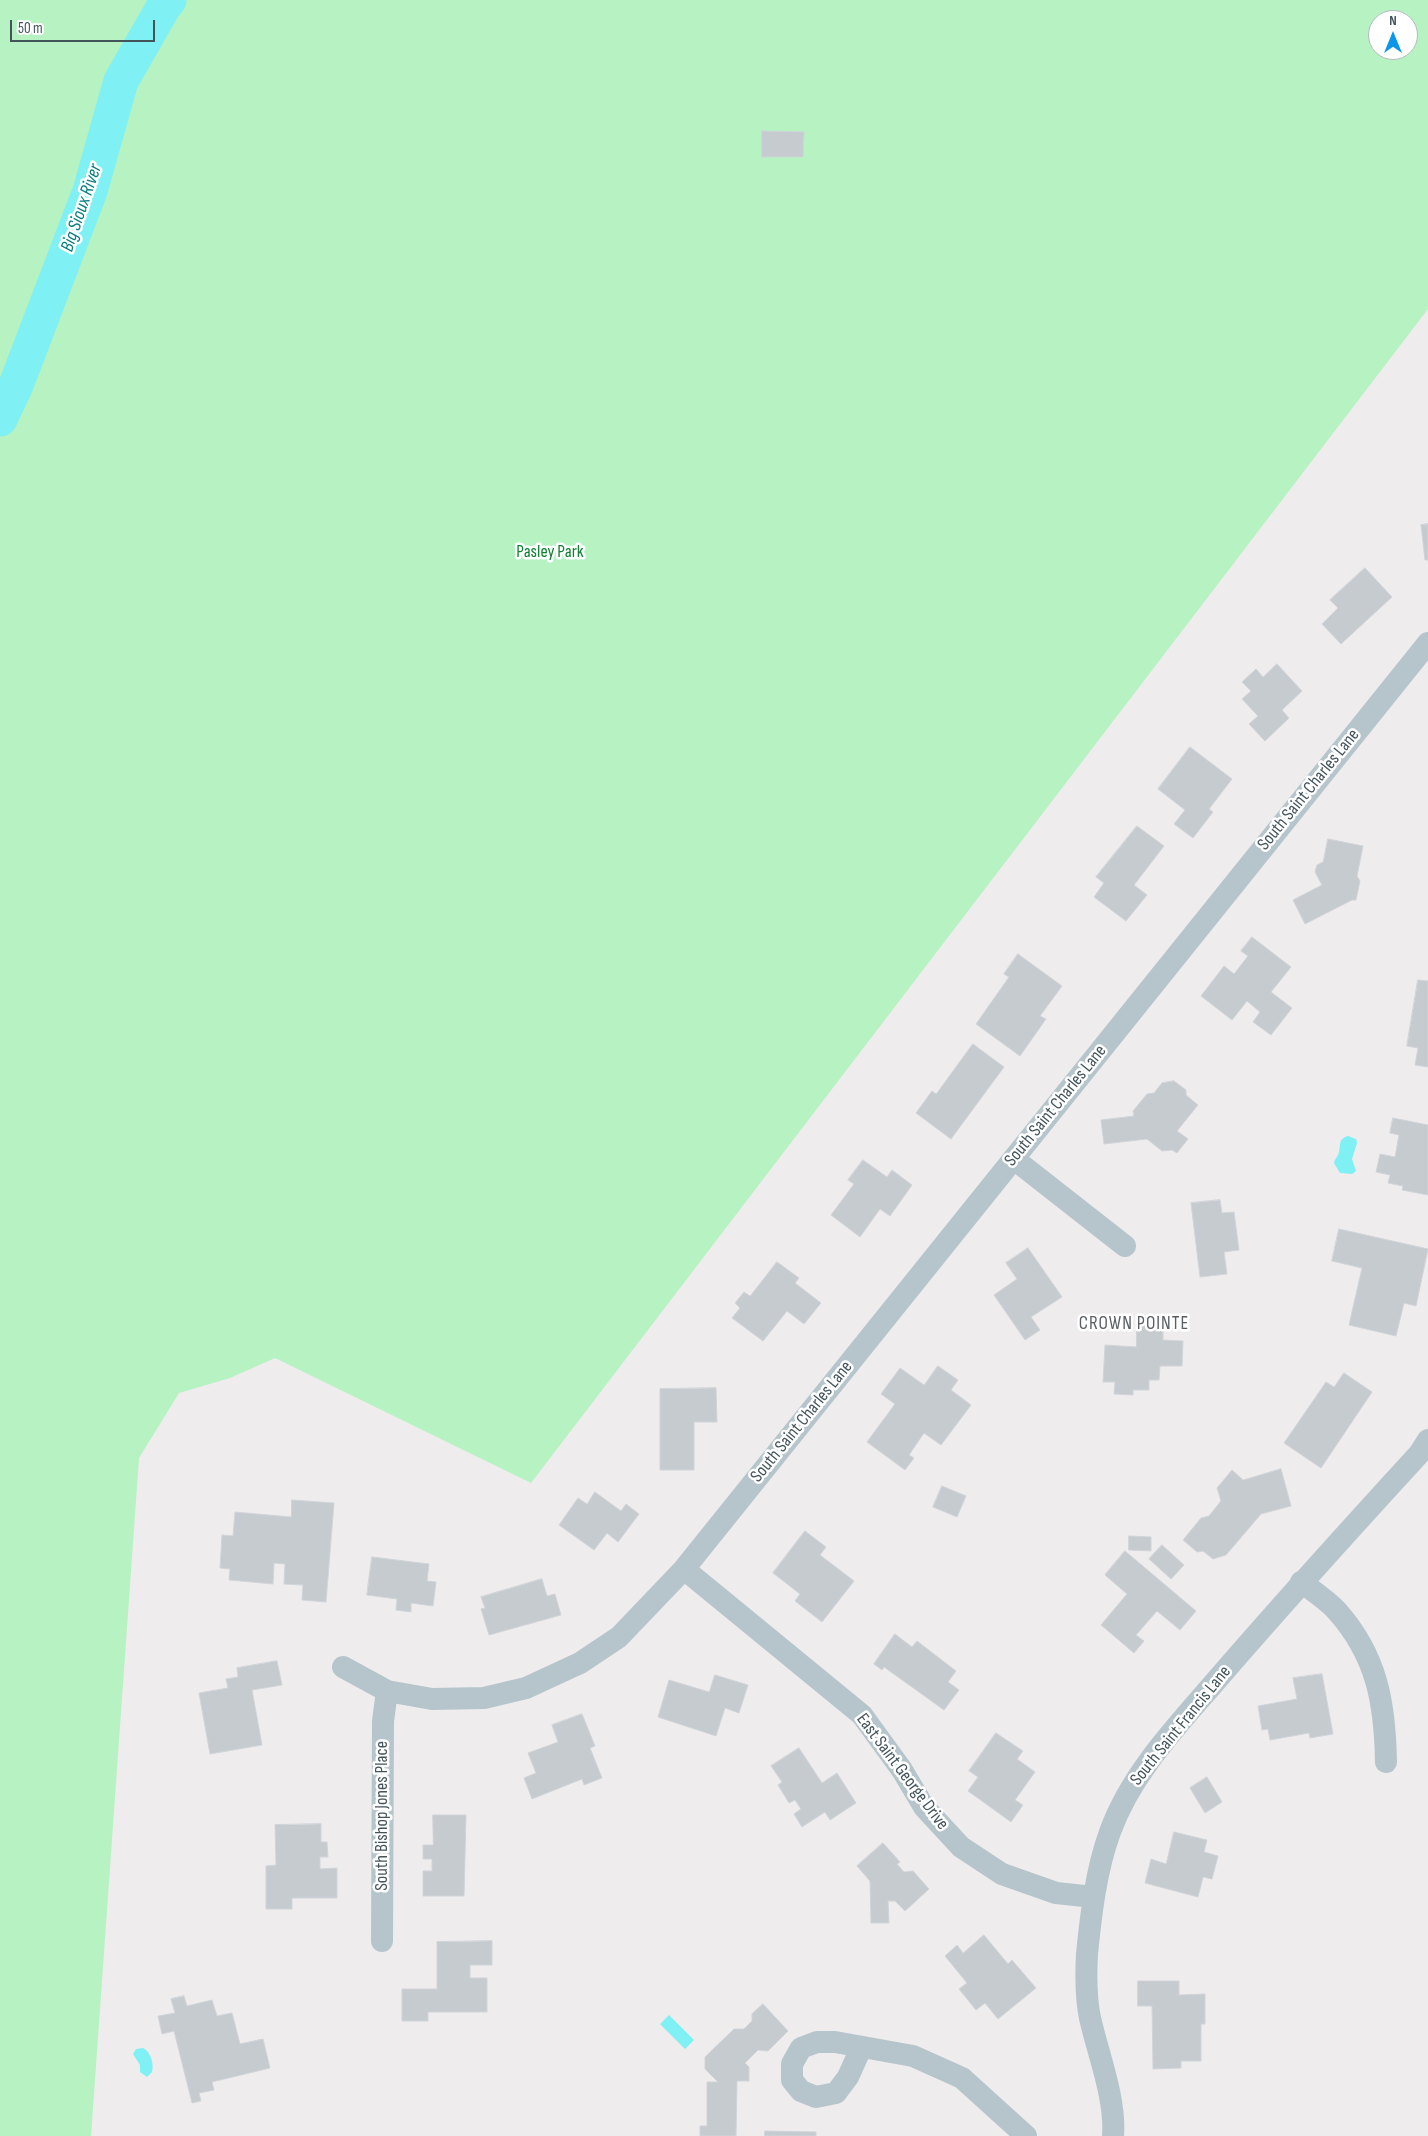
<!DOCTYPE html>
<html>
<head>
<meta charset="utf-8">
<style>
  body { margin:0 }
  #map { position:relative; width:1428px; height:2136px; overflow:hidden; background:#efeced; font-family:"Sofia Sans Condensed",sans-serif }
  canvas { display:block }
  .north { position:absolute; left:1368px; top:10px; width:50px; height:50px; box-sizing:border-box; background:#fff; border:1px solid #b4bbbd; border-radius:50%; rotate:0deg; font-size:14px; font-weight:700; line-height:20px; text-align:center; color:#43545b }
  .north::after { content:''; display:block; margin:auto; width:18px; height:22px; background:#0a96eb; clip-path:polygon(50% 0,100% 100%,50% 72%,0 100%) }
  .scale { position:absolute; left:10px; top:20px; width:145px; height:22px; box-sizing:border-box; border:2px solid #43545b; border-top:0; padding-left:6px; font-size:15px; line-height:18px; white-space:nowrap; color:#43545b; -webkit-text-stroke:4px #fff; paint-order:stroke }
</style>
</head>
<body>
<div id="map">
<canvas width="1428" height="2136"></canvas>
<div class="north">N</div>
<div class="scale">50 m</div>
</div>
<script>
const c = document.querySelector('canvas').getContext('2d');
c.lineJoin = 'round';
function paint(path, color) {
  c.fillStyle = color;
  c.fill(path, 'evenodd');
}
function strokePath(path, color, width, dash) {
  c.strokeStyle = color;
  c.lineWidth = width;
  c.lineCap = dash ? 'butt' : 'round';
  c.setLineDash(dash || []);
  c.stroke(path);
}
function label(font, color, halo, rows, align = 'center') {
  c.font = font + ' "Sofia Sans Condensed",sans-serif';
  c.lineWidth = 5;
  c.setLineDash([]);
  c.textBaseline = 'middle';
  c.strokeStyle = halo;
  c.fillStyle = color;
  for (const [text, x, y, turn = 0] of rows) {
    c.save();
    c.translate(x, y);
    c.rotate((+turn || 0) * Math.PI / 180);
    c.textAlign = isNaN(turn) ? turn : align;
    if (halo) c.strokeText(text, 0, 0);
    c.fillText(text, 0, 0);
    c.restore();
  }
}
const green = new Path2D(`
  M0,0H1428V309L531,1483L275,1358L230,1378L179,1393L139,1458L91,2136H0ZM1378,20H1408V50H1378Z`);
const water = new Path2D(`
  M1348,1136L1356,1139L1357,1143L1352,1159L1356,1171L1352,1174L1340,1173L1334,1163C1335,1158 1338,1157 1339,1152C1341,1144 1338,1139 1348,1136Z
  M669,2015L694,2040L685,2049L660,2024Z
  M143,2048C151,2052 154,2064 152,2072L147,2077L140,2072V2065L133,2054L136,2049Z`);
const river = new Path2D(`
  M0,419L16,385L90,191L121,81L164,6L169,0`);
const building = new Path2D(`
  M762,131L804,132L803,157H762Z
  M1428,524V560H1425L1421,525Z
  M1365,568L1392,597L1341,644L1322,624L1338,608L1330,600Z
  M1277,664L1302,691L1282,710L1289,718L1265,741L1249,724L1258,716L1242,699L1251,691L1242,682L1256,669L1263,677Z
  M1190,747L1232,779L1209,809L1213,812L1193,838L1174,824L1185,810L1158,789Z
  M1137,826L1164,846L1134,885L1147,895L1126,921L1094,897L1104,883L1096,877Z
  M1328,839L1363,846L1357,876L1360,881L1356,900H1352L1305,924L1293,900L1322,885L1315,872L1317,865L1323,862Z
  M1252,937L1291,967L1271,992L1292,1008L1271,1035L1253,1022L1260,1012L1247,1001L1232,1020L1201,996L1224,966L1234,974L1248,956L1241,951Z
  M1018,954L1062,986L1040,1016L1046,1019L1020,1056L976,1024L1009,977L1004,974Z
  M1418,980L1428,981V1067L1415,1065L1418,1048L1407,1046Z
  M973,1044L1004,1067L951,1139L916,1113L932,1091L936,1094Z
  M1174,1081L1186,1090V1095L1198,1105L1177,1131L1188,1139L1177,1153L1172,1150L1162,1151L1147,1139L1104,1144L1101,1120L1134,1116L1133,1111L1147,1094L1154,1093L1162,1083Z
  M1393,1118L1428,1125V1195L1402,1190L1403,1186L1388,1183L1390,1175L1376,1172L1380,1154L1395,1157L1399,1135L1390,1133Z
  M863,1160L887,1177L892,1170L912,1185L890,1216L880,1209L860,1237L831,1215L854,1184L848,1180Z
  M1220,1200L1222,1213L1234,1212L1239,1250L1224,1252L1227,1274L1200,1277L1191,1203Z
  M1339,1229L1428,1249L1416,1306L1404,1303L1396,1336L1349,1325L1362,1268L1332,1261Z
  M1028,1248L1062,1297L1031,1317L1040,1330L1025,1340L994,1295L1017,1279L1006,1263Z
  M777,1262L799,1278L795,1283L821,1303L804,1324L787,1311L763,1341L732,1318L740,1308L735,1303L744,1292L750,1296Z
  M1137,1324L1163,1325V1340L1183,1341L1182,1366H1160L1159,1380H1149V1390H1133V1395L1114,1394L1115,1382H1103L1105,1345L1136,1347Z
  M938,1366L958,1380L951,1390L971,1405L941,1445L924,1433L909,1455L914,1458L905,1470L867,1442L895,1404L881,1394L900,1368L924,1385Z
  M1344,1373L1372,1392L1321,1468L1284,1443L1326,1382L1334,1387Z
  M716,1388L717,1422H694V1470H660V1389Z
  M1281,1469L1291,1506L1261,1514L1226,1555L1213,1559L1203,1551L1197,1552L1183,1540L1201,1518L1209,1516L1221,1501L1217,1488L1232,1470L1243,1480Z
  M942,1486L966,1496L957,1517L933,1507Z
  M595,1492L621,1511L626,1504L639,1514L618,1542L607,1533L594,1550L559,1525L578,1498L587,1504Z
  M292,1500L334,1503L326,1602L302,1600L303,1585L284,1584L285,1564L274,1563L273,1584L229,1580L230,1569L220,1568L222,1535L233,1536L235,1512L291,1517Z
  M805,1531L826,1547L820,1555L854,1581L822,1622L795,1601L800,1594L773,1573Z
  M1129,1536L1151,1537V1551L1129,1550Z
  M1162,1545L1184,1565L1171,1579L1149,1559Z
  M1125,1551L1196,1611L1180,1630L1157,1611L1136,1635L1144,1641L1134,1653L1101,1625L1127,1594L1105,1575Z
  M372,1557L429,1564L427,1581L436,1582L433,1606L411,1603V1612L396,1610L397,1599L367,1595Z
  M542,1579L547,1596L555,1594L561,1615L489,1635L481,1609L485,1608L481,1597Z
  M895,1634L912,1647L917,1641L956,1671L948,1682L959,1690L944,1710L884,1667L882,1670L874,1664Z
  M277,1661L282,1685L252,1690L262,1745L210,1754L199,1693L228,1688L226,1679L238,1677L237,1668Z
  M1322,1674L1333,1734L1310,1738L1309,1733L1270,1740L1268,1729L1262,1730L1258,1706L1297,1699L1293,1678Z
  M715,1675L748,1685L739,1713L725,1708L716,1736L658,1717L669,1680L709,1692Z
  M582,1714L595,1746L590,1748L602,1778L584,1785L582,1779L532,1799L524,1778L536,1773L528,1753L558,1742L552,1725Z
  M996,1733L1023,1751L1017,1759L1035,1772L1015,1800L1023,1805L1011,1822L968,1791L978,1777L969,1771Z
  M799,1748L822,1783L837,1773L856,1803L830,1820L825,1812L802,1827L794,1814L801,1809L795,1800L789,1803L778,1785L782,1782L771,1766Z
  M1207,1777L1222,1802L1205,1813L1190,1788Z
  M433,1815H466L464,1896H423V1871H432V1859H423V1845H433Z
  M321,1824V1842H327L328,1857H320V1869L337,1868V1898H292V1909H266V1866L276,1865L275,1825Z
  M1174,1832L1207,1840L1204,1852L1218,1856L1212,1879L1203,1877L1198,1897L1145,1883L1151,1859L1166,1864Z
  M883,1843L900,1862L897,1864L904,1872L913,1871L929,1889L905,1911L895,1901H888L889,1923H871L870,1881L857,1866Z
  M984,1935L1008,1964L1012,1960L1036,1988L998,2019L985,2003L976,2010L959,1989L967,1983L945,1956L957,1945L963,1953Z
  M492,1941V1965H470V1978H487V2012H428V2021H402V1989H437V1942Z
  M1138,1981H1179V1995L1205,1994V2024H1201V2061H1181V2068L1153,2069L1152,2006H1138Z
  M184,1996L187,2006L212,2000L217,2016L232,2013L240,2044L263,2039L270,2068L212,2082L214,2090L199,2093L201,2101L192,2103L174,2031L162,2034L158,2016L175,2013L171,1999Z
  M763,2004L788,2031L768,2051L758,2050L745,2063L749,2067V2081H737L736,2136H700V2126H707V2082H718L705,2069V2057L734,2029H744L752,2021V2014Z
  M765,2131L816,2132V2136H765Z`);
const minor = new Path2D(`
  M1014,1159L1125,1246
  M684,1569L862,1715L902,1770L924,1807L961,1847L1002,1874L1056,1893L1094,1897
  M1301,1582C1313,1591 1327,1600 1337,1611C1377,1656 1385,1703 1386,1762
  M343,1667L387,1691L432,1699L484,1698L526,1688L580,1663L619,1637L684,1569L1428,643
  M382,1941L383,1721L387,1691
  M861,2048L848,2077L836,2093L816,2097L801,2091L792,2080V2064L801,2048L817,2042H835L913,2056L962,2078L1026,2136
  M1113,2136C1116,2099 1098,2054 1090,2018C1086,1999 1086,1973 1087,1954C1091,1914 1096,1870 1110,1832C1132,1771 1180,1723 1221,1675C1286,1600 1352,1527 1419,1454L1428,1440`);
const parkNames = [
  ["Pasley Park",550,552]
];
const streetNames = [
  ["South Saint Charles Lane",1309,790,-51],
  ["South Saint Charles Lane",1056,1106,-51],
  ["South Saint Charles Lane",802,1422,-51],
  ["South Saint Francis Lane",1181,1726,-51],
  ["East Saint George Drive",902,1772,53],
  ["South Bishop Jones Place",382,1816,-90]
];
const waterNames = [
  ["Big Sioux River",82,208,-71]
];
const neighbourhoodNames = [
  ["CROWN POINTE",1134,1324]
];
paint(green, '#b6f2c2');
paint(water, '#7ff0f3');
strokePath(river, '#7ff0f3', 35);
paint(building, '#c6cbd0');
strokePath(building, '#d0d4d9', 1);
strokePath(minor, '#b6c5cb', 22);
label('18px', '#0f8133', '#fff', parkNames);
label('18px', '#43545b', '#fff', streetNames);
label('italic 19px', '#067e81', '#fff', waterNames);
c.letterSpacing = '1px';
label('19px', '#585e62', '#fff', neighbourhoodNames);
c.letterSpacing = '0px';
</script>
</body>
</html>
